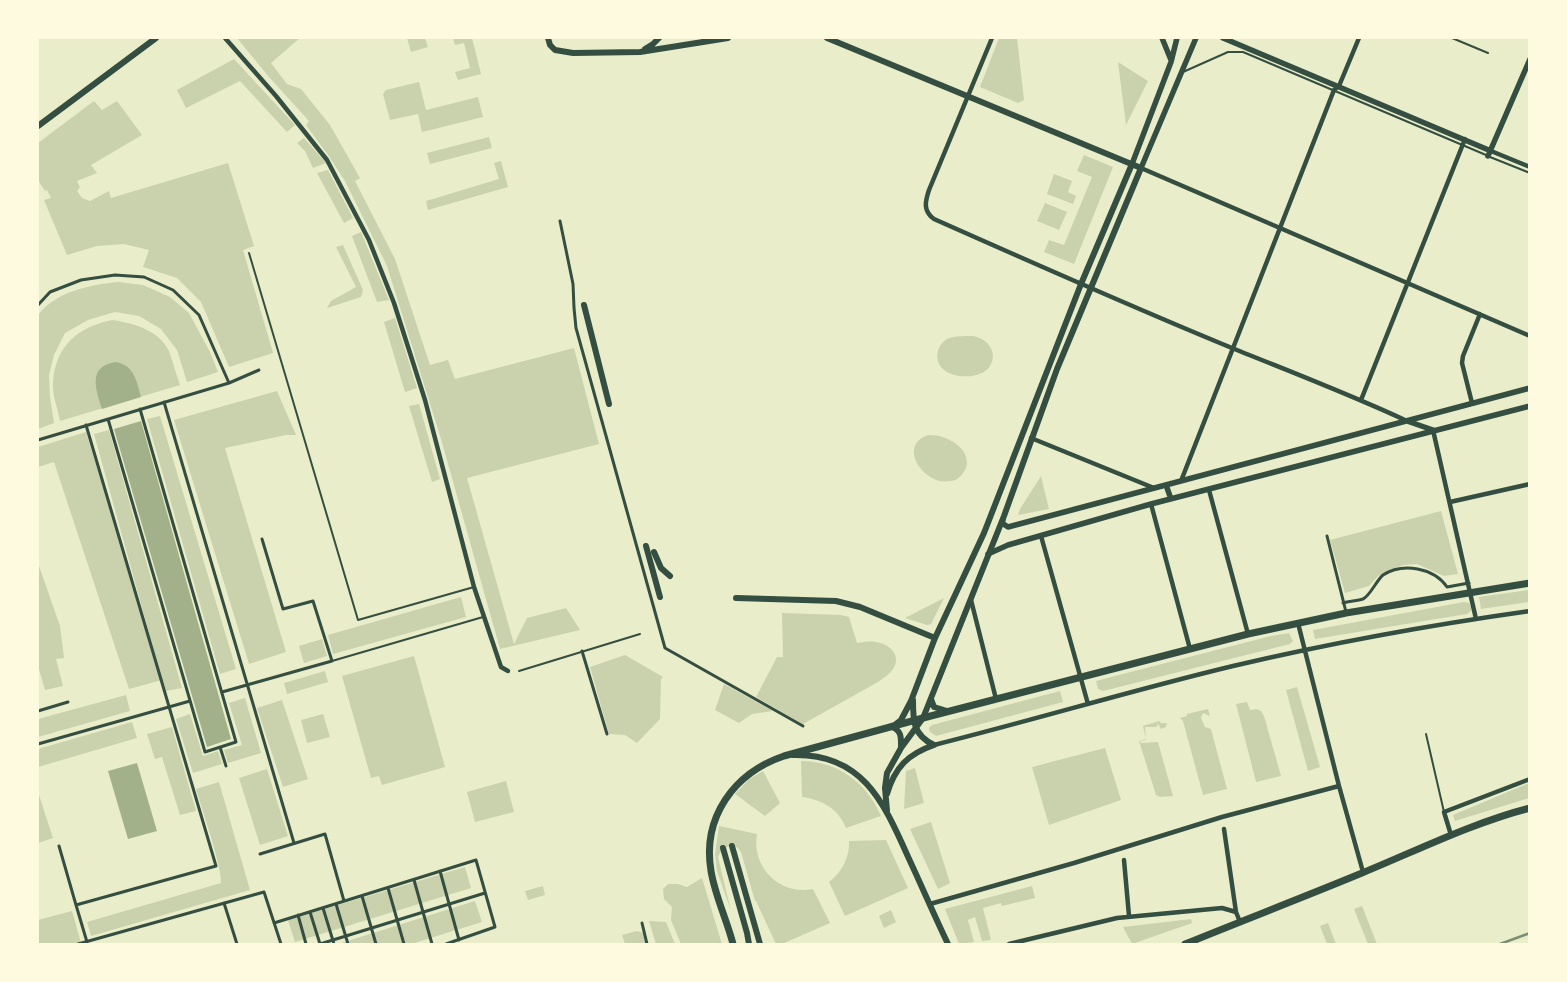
<!DOCTYPE html>
<html>
<head>
<meta charset="utf-8">
<style>
  body { margin:0 }
  #map { position:relative; width:1567px; height:982px; overflow:hidden; background:#e9edc9; font-family:"DM Sans",sans-serif }
  canvas { display:block }
  .frame { position:absolute; inset:0; border:39px solid #fefae0; pointer-events:none }
</style>
</head>
<body>
<div id="map">
<canvas width="1567" height="982"></canvas>
<div class="frame"></div>
</div>
<script>
const c = document.querySelector('canvas').getContext('2d');
c.lineJoin = 'round';
function paint(path, color) {
  c.fillStyle = color;
  c.fill(path, 'evenodd');
}
function strokePath(path, color, width, dash) {
  c.strokeStyle = color;
  c.lineWidth = width;
  c.lineCap = dash ? 'butt' : 'round';
  c.setLineDash(dash || []);
  c.stroke(path);
}
const green = new Path2D(`
  M237,38H300L271,63L287,84L301,89L330,125L360,178L355,181L395,259L430,365L448,360L455,379L574,348L599,444L467,478L514,644L527,618L566,608L580,630L500,649L441,439L387,266L345,181L328,155L306,125L309,121L269,77Z
  M407,38H425L428,47L411,52Z
  M453,38H472L481,74L458,80L455,72L470,68L464,43L455,45Z
  M999,38H1017L1024,100L1018,103L980,87Z
  M234,59L295,125L287,132L240,81L186,108L177,90Z
  M1118,62L1148,81L1126,125Z
  M419,82L426,110L478,97L483,117L422,132L418,114L390,120L383,94L386,90Z
  M94,101L102,110L117,101L142,135L91,165L97,173L77,181L80,187L77,191L82,198L90,201L109,191L111,198L228,163L254,246L243,250L273,353L229,367L201,302L177,278L143,267L149,250L124,244L97,246L67,255L44,200L51,198L47,190L45,191L38,180V143Z
  M489,137L492,148L430,164L427,153Z
  M304,138L326,163L313,168L305,151L297,143Z
  M1084,155L1113,167L1074,264L1044,252L1049,240L1064,245L1092,177L1077,171Z
  M501,161L508,187L428,210L426,201L499,179L494,163Z
  M328,170L353,218L344,223L317,173Z
  M1054,174L1072,181L1068,192L1076,196L1073,204L1047,194Z
  M1045,203L1067,212L1059,230L1037,221Z
  M361,232L389,300L377,302L352,236Z
  M343,245L363,290L361,297L327,308L331,301L356,287L336,247Z
  M119,282L143,285L170,297L189,313L210,352L218,372L187,382L177,350L161,329L139,316L115,312L88,320L65,333L54,355L49,375L50,397L54,423L38,429V315C57,291 89,285 119,282Z
  M395,318L417,388L405,392L384,322Z
  M112,320C133,323 159,330 169,351C173,362 176,374 180,385L60,421C58,409 52,395 53,383C55,346 78,327 112,320Z
  M972,336C986,337 999,352 990,366C982,379 955,379 944,370C933,361 936,344 949,338C956,336 965,336 972,336Z
  M277,391L296,435H286L225,448L286,652L249,664L174,420Z
  M419,404L440,479L432,482L409,406Z
  M160,416L236,669L220,674L147,419Z
  M109,430L182,688L166,691L162,680L129,689L54,462L38,467V447L86,432L154,651L94,434Z
  M928,435C943,434 968,445 967,464C966,471 961,476 956,480C951,481 945,482 940,481C919,476 900,445 928,435Z
  M1041,476L1049,509L1018,515L1020,509Z
  M1441,511L1458,574L1444,576L1417,564L1403,565L1378,576L1369,586L1345,593L1330,540Z
  M38,563L60,626L64,658L56,659L63,686L45,690L38,666Z
  M1529,590V602L1481,609L1479,597Z
  M461,597L466,617L333,654L328,635Z
  M944,598L931,624L927,625L905,618Z
  M1464,602L1469,603L1471,607V611L1467,614L1315,639L1313,630Z
  M782,613L841,615L849,617L857,643C863,642 870,641 876,642C890,644 902,656 893,669C889,675 883,678 878,682L803,724L756,697L777,657H783Z
  M1289,633L1293,641L1290,644L1103,691L1098,689L1096,681L1111,677L1271,636Z
  M322,639L327,656L304,663L299,646Z
  M625,655L663,677L661,679L660,719L637,743L625,735L609,734L590,667Z
  M414,656L445,767L382,785L379,776L371,778L342,676Z
  M325,671L328,682L287,694L284,683Z
  M724,684L773,711L752,714L739,723L715,710Z
  M1297,687L1320,767L1308,771L1286,690Z
  M1060,691L1063,702L936,736L930,732L929,728L932,725Z
  M126,695L130,711L38,737V719Z
  M245,698L261,753L228,763L224,750L242,745L229,703Z
  M282,700L308,779L283,787L257,708Z
  M1247,702L1250,710L1257,709L1261,711L1264,716L1281,776L1256,782L1236,704Z
  M1208,709L1210,716L1203,713L1201,718L1205,727L1211,729L1227,789L1203,795L1183,721L1180,718L1187,716V714Z
  M190,714L203,756L218,751L222,764L193,773L176,719Z
  M323,714L330,737L307,743L301,720Z
  M1159,721L1161,723H1167L1166,727L1161,729L1157,722L1158,725L1156,727H1145L1146,740L1140,741L1141,743L1158,742L1173,796L1160,797L1156,795L1139,741L1146,739L1143,726Z
  M132,722L137,738L38,767V749Z
  M172,727L196,811L180,815L162,757L155,759L147,734Z
  M1105,748L1121,800L1049,825L1032,767Z
  M801,761C838,761 867,783 881,816L846,828C838,808 822,800 802,797Z
  M915,768L924,803L904,809L906,771Z
  M267,769L288,836L260,845L239,778Z
  M763,771L780,803L765,816L735,794L749,779Z
  M506,781L514,812L475,822L467,792Z
  M219,782L250,890L91,936L87,922L221,883C223,870 201,806 196,789Z
  M1529,783V798L1455,821L1453,815Z
  M38,792L53,838L38,843Z
  M931,822L950,883L938,889L910,829Z
  M719,826L757,834C751,867 780,896 813,889L830,923L782,944H776L756,901H755L741,852L738,848L733,845L722,849L718,857L731,911L717,871L715,854Z
  M886,840L908,888L845,916L829,882C842,872 850,857 849,841Z
  M465,867L471,888L295,942L288,920Z
  M702,878L722,944H681L671,920L672,907L664,899L663,889L668,884H678L687,887Z
  M543,886L545,895L528,900L525,891Z
  M1032,886L1035,898L1002,906L1001,903L983,908L991,940L982,941L975,917L968,920L974,942L959,944L945,909Z
  M475,901L482,922L411,944H338Z
  M1362,906L1377,944H1368L1354,909Z
  M891,910L896,922L884,928L879,916Z
  M72,911L81,943L75,944H38V920Z
  M1191,919L1192,923L1132,944L1123,927Z
  M649,921L666,922L675,944H656Z
  M1328,923L1336,944H1327L1320,926Z
  M637,931L643,933L646,944H625L622,935Z`);
const water = new Path2D(`
  M115,362C134,364 137,382 141,397L102,409C96,389 87,367 115,362Z
  M141,421L231,739L207,747L114,429Z
  M137,763L157,831L128,839L108,771Z`);
const service = new Path2D(`
  M1452,38L1488,53
  M1183,72L1228,52H1243L1486,155
  M1490,157L1530,173
  M249,253L358,620L474,587
  M332,661L483,617
  M519,671L640,634
  M1426,734L1444,812`);
const pedestrian = new Path2D(`
  M560,221L573,284L574,308L576,328L665,648L803,726
  M38,305L50,292L81,280L115,275L144,277L173,290L199,315L229,383
  M164,402L294,843
  M108,419L205,752L236,742L140,409
  M86,425L216,866L76,905L87,942
  M38,440L229,383L259,370
  M1327,536L1346,612
  M1343,603C1349,601 1357,601 1363,599C1370,596 1376,581 1383,575C1403,562 1434,568 1447,587L1469,583
  M582,651L607,734
  M222,692L332,661L313,601L283,609L262,539
  M38,711L68,702
  M38,744L190,701
  M220,747L226,766
  M59,846L76,905
  M260,854L325,834L344,901
  M440,871L459,940
  M414,880L432,944
  M388,888L404,944
  M362,896L376,944
  M224,903L237,944
  M336,904L348,944
  M323,908L334,944
  M310,912L320,944
  M298,915L306,944
  M274,923L476,860L495,927L446,944
  M642,923L647,944
  M78,944L264,892L281,944
  M320,944L485,893`);
const minor = new Path2D(`
  M225,38L276,96L327,160L369,240L394,303L425,400L474,587L501,667L508,671
  M992,38L929,190C925,202 923,211 934,219C1033,263 1132,307 1232,348C1291,372 1349,394 1407,421
  M1491,151L1530,167
  M1141,168L1530,336
  M1361,400L1465,139
  M1472,403L1462,363L1463,356L1480,314
  M1433,430L1476,619
  M1031,438L1154,488
  M1181,481L1334,90L1339,86L1359,38
  M1209,490L1248,634
  M1450,502L1530,484
  M1151,504L1190,649
  M1041,536L1088,704
  M971,600L996,699
  M1298,623L1339,786L1363,872
  M934,745C1034,720 1133,690 1233,666C1331,643 1430,625 1530,611
  M1224,829L1236,912
  M1451,835L1444,812L1530,779
  M1124,860L1129,916
  M930,904L1074,863L1222,817L1339,786
  M1009,944L1117,918L1222,908L1236,912L1240,922`);
const tertiary = new Path2D(`
  M1162,38L1171,60
  M1223,38L1491,151
  M1488,156L1530,59
  M1132,164L1171,62L1177,38
  M1141,168L1196,38
  M1407,421L1433,430
  M1166,485L1171,499
  M1003,520L1002,523L1008,527L1530,388
  M988,554L1008,545L1151,504L1530,406`);
const secondary = new Path2D(`
  M548,38L550,45L555,50L573,53L640,52L728,38
  M827,38L1141,168L1057,369L1004,516L923,718L901,748L887,773L885,788L887,811
  M645,49L653,44L659,38
  M38,126L156,38
  M584,305L609,404
  M646,546L660,597
  M654,552L661,568L670,576
  M736,598L836,601L860,607L935,638
  M931,699L934,707L947,711
  M913,700C913,721 913,735 934,745
  M901,747C901,738 902,731 892,727L901,720L911,701L935,638L984,533L1081,284L1132,164
  M793,755C865,753 885,806 910,861C923,889 935,917 948,944
  M887,794C895,767 908,754 934,745
  M732,846L760,944
  M723,848L747,933L749,944`);
const primary = new Path2D(`
  M733,944C727,920 715,896 711,871C702,817 734,773 784,756L923,718L1248,634L1346,613L1530,583
  M1185,944C1244,920 1304,897 1362,873C1418,850 1472,823 1530,808`);
const rail = new Path2D(`
  M1500,944L1530,933`);
paint(green, '#cad2ad');
paint(water, '#a3b18a');
strokePath(service, '#344e41', 2);
strokePath(pedestrian, '#344e41', 3);
strokePath(minor, '#344e41', 4.5);
strokePath(tertiary, '#344e41', 5.5);
strokePath(secondary, '#344e41', 6);
strokePath(primary, '#344e41', 7);
strokePath(rail, '#7c8e77', 2.5);
</script>
</body>
</html>
